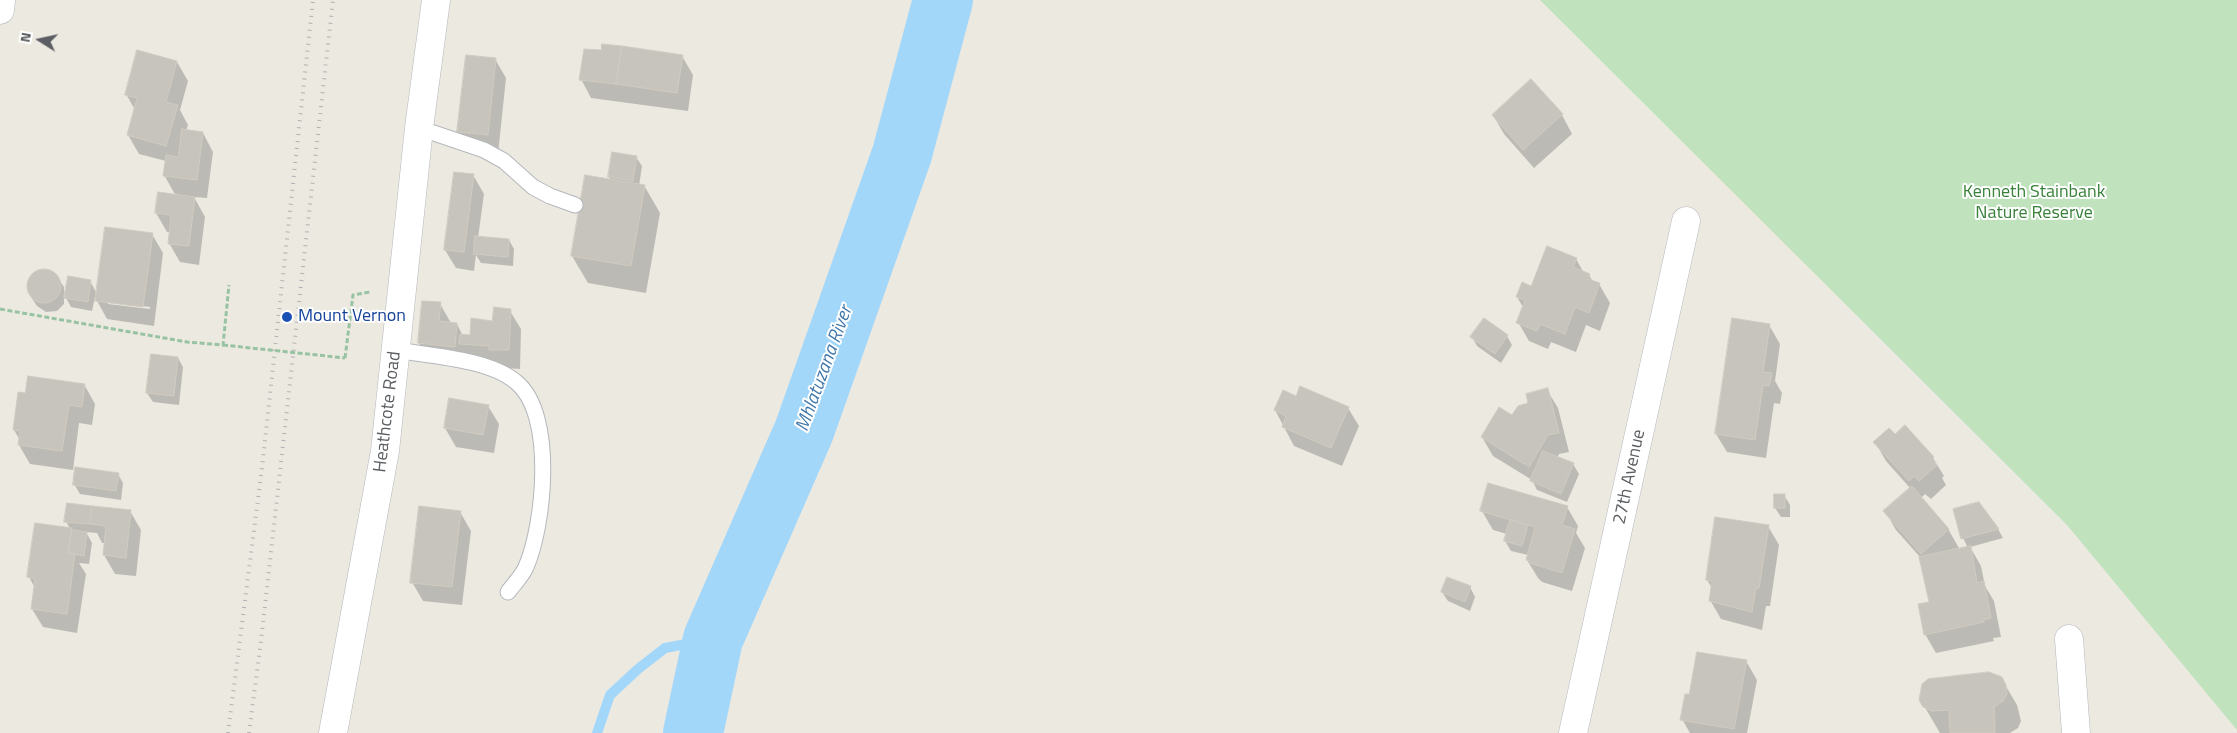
<!DOCTYPE html>
<html>
<head>
<meta charset="utf-8">
<style>
  body { margin:0 }
  #map { position:relative; width:2237px; height:733px; overflow:hidden; background:#ece9e1; font-family:"Titillium Web",sans-serif }
  canvas { display:block }
  .north { position:absolute; left:15px; top:15px; width:50px; height:50px; -webkit-text-stroke:4px #fff; paint-order:stroke; rotate:280deg; font-size:14px; font-weight:700; line-height:20px; text-align:center; color:#5a5d61 }
  .north::after { content:''; display:block; margin:auto; width:18px; height:22px; background:#5a5d61; clip-path:polygon(50% 0,100% 100%,50% 72%,0 100%) }
</style>
</head>
<body>
<div id="map">
<canvas width="2237" height="733"></canvas>
<div class="north">N</div>
</div>
<script>
const c = document.querySelector('canvas').getContext('2d');
c.lineJoin = 'round';
function paint(path, color) {
  c.fillStyle = color;
  c.fill(path, 'evenodd');
}
function strokePath(path, color, width, dash) {
  c.strokeStyle = color;
  c.lineWidth = width;
  c.lineCap = dash ? 'butt' : 'round';
  c.setLineDash(dash || []);
  c.stroke(path);
}
function label(font, color, halo, rows, align = 'center') {
  c.font = font + ' "Titillium Web",sans-serif';
  c.lineWidth = 4;
  c.setLineDash([]);
  c.textBaseline = 'middle';
  c.strokeStyle = halo;
  c.fillStyle = color;
  for (const [text, x, y, turn = 0] of rows) {
    c.save();
    c.translate(x, y);
    c.rotate((+turn || 0) * Math.PI / 180);
    c.textAlign = isNaN(turn) ? turn : align;
    if (halo) c.strokeText(text, 0, 0);
    c.fillText(text, 0, 0);
    c.restore();
  }
}
const green = new Path2D(`
  M1540,0H2237V730L2067,525Z`);
const shadow = new Path2D(`
  M682,56L693,75L688,111L591,98L581,79Z
  M495,59L506,78L498,154L470,151L459,132Z
  M177,62L188,81L180,110L188,125L186,131L203,133L213,152L207,198L194,197L205,217L199,265L180,262L169,243L170,232H167L156,213L176,196L164,175L166,161L139,154L128,135L135,110L126,94Z
  M1493,115H1562L1572,134L1534,168L1504,134Z
  M636,157L642,166L639,186L645,187L660,213L646,293L588,283L572,256L611,181L609,177Z
  M473,175L484,194L478,238L509,240L514,249L513,266L481,263L476,255L474,271L456,268L445,250Z
  M152,234L163,253L154,326L107,319L95,297L92,311L71,307L66,298L90,281L97,294ZM108,301L150,307V309L108,304Z
  M1576,259L1584,273L1589,275L1593,282L1599,284L1610,303L1600,331L1586,325L1576,352L1551,342L1548,349L1529,341L1518,322L1523,307L1517,297Z
  M39,270L50,271L58,278L64,287V304L57,311L46,312L37,306L31,297L28,281Z
  M440,304L451,323L457,324L463,336L471,337L510,311L521,329L520,369L430,362L419,343Z
  M1769,325L1780,344L1775,381L1782,393L1780,404L1774,403L1766,458L1727,452L1716,434Z
  M1507,336L1512,345L1501,363L1477,346L1472,337Z
  M178,358L183,367L179,405L153,402L147,393Z
  M85,386L95,404L92,425L79,423L73,470L30,464L19,445L20,440L14,430Z
  M1547,390L1558,408L1569,452L1559,454L1557,458L1573,464L1579,474L1567,502L1537,490L1532,480L1493,456L1482,437Z
  M1296,397L1348,408L1359,426L1342,466L1294,446L1275,410Z
  M488,406L499,424L494,453L456,447L445,428Z
  M1905,426L1933,458L1944,476L1942,478L1946,485L1931,499L1925,494L1921,498L1948,529L1959,548L1957,550L1968,548L1963,538L1998,529L2003,538L1970,547L1981,566L1985,586L1994,601L2001,637L1993,638L1994,641L1936,653L1925,634L1930,603L1920,557L1896,530L1885,511L1910,488L1886,461L1875,442L1895,436Z
  M118,474L123,483L121,500L80,494L74,484Z
  M1784,495L1790,505V517H1781L1775,508Z
  M1567,507L1578,526L1576,533L1585,548L1572,591L1542,582L1538,578L1527,560L1528,555L1511,551L1505,541L1507,534L1493,530L1482,511Z
  M130,511L141,530L136,576L115,574L104,555L106,543H102L97,533L86,532L92,543L89,564L79,563L86,574L77,633L43,627L32,609L35,588L29,577L70,529L66,521Z
  M460,512L471,531L462,605L423,601L412,582Z
  M1768,526L1779,545L1770,606H1766L1762,630L1721,619L1710,600L1712,588L1707,580Z
  M1470,587L1475,597L1470,611L1448,601L1442,592Z
  M1746,661L1757,680L1747,733H1690L1682,719L1690,696Z
  M2001,678L2017,705L2021,721L2018,728L2010,733H1940L1920,699Z`);
const stream = new Path2D(`
  M597,733L610,695L638,669L665,648L713,639`);
const river = new Path2D(`
  M693,733L713,639L804,431L902,154L943,0`);
const building = new Path2D(`
  M602,44L622,46L616,84L579,80L584,49L601,50Z
  M622,46L683,55L677,93L616,84Z
  M137,50L177,61L166,102L178,105L166,146L127,135L137,98L125,95Z
  M466,55L496,58L488,135L457,132Z
  M1531,79L1563,114L1523,150L1492,115Z
  M182,129L203,132L197,180L163,176L166,155L178,157Z
  M612,152L637,156L633,181L608,177Z
  M454,172L474,174L464,252L444,250Z
  M585,175L645,185L631,266L571,256Z
  M158,192L195,197L189,246L168,244L171,215L155,213Z
  M105,227L153,233L143,307L95,301Z
  M475,236L509,239L508,257L474,254Z
  M1547,246L1577,258L1573,267L1590,274L1588,279L1600,283L1589,313L1575,307L1565,334L1540,324L1537,331L1516,323L1525,300L1516,297L1522,282L1531,286Z
  M27 286a17 17 0 1 1 34 0a17 17 0 1 1-34 0Z
  M68,276L91,280L88,302L64,298Z
  M422,301L441,302L439,321L457,323L455,347L418,343Z
  M494,307L511,309L509,350H489V346L459,344L460,334L470,335L471,318L492,321Z
  M1484,318L1508,335L1495,354L1470,337Z
  M1732,318L1770,324L1763,372L1772,373L1769,386L1763,385L1755,440L1715,434Z
  M151,354L178,357L174,396L146,393Z
  M28,376L85,384L82,407L69,405L62,451L18,445L20,431L13,430L18,392L25,393Z
  M1300,386L1349,407L1331,448L1282,427L1286,416L1274,410L1283,390L1296,396Z
  M1548,388L1559,433L1548,435L1529,467L1481,437L1499,407L1512,415L1518,406L1528,403L1526,394Z
  M449,398L489,405L483,435L444,428Z
  M1905,425L1934,457L1931,459L1937,465L1919,481L1914,476L1909,481L1873,442L1889,428L1895,434Z
  M1543,451L1574,463L1561,494L1530,481Z
  M75,467L119,473L116,491L73,485Z
  M1488,483L1568,506L1562,525L1575,529L1562,573L1530,563L1531,561L1526,560L1535,527L1480,511Z
  M1912,486L1949,529L1921,554L1883,511Z
  M1774,494H1785V508H1774Z
  M1979,502L1999,529L1961,539L1953,509Z
  M67,503L92,506L90,524L64,522Z
  M92,506L131,510L126,558L103,555L106,526L90,524Z
  M419,506L461,511L452,587L410,583Z
  M1715,517L1769,525L1759,588H1756L1752,612L1709,601L1712,581L1706,580Z
  M1510,520L1528,525L1522,546L1504,541Z
  M35,523L72,528L68,553L75,554L67,614L31,609L35,579L27,577Z
  M72,530L87,532L84,556L68,553Z
  M1971,546L1977,583L1984,581L1991,618L1983,620L1984,622L1924,635L1918,604L1929,602L1919,557Z
  M1447,577L1471,586L1465,602L1441,592Z
  M1697,652L1747,660L1734,729L1680,720L1685,694H1689Z
  M1989,672L2002,677L2006,685L2007,694L2003,701L1994,707L1995,733H1950L1949,710L1932,711L1923,707L1919,700L1922,684L1928,679Z`);
const path = new Path2D(`
  M0,309L187,342L223,345L229,285
  M345,358L353,295L370,292`);
const service = new Path2D(`
  M419,128L484,150L504,161L533,187L550,196L575,205
  M396,350C431,356 489,359 516,382C556,414 544,526 526,567C522,576 514,584 508,592`);
const minor = new Path2D(`
  M0,10L1,0
  M2069,639L2076,733
  M333,733L385,451L419,128L436,0
  M1573,733L1686,221`);
const rail = new Path2D(`
  M228,733L262,468L313,0
  M249,733L261,641L333,0`);
const pathBridge = new Path2D(`
  M223,345L345,358`);
const markers = [
  [287,317,6,"#1a4fb4"]
];
const parkNames = [
  ["Kenneth Stainbank",2034,193],
  ["Nature Reserve",2034,214]
];
const transitNames = [
  ["Mount Vernon",298,317]
];
const streetNames = [
  ["Heathcote Road",388,412,-83],
  ["27th Avenue",1630,477,-78]
];
const waterNames = [
  ["Mhlatuzana River",825,369,-70]
];
paint(green, '#c0e3be');
paint(shadow, '#0003');
strokePath(stream, '#a3d7fa', 10);
strokePath(river, '#a3d7fa', 60);
paint(building, '#c7c4be');
strokePath(building, '#d0cbc0', 1);
strokePath(service, '#b4b7bb', 17);
strokePath(minor, '#b4b7bb', 29);
strokePath(path, '#98c3a3', 3, [5, 2.5]);
strokePath(service, '#fff', 15);
strokePath(minor, '#fff', 28);
strokePath(rail, '#b0b1b1', 4, [1, 6]);
strokePath(pathBridge, '#98c3a3', 3, [5, 2.5]);
for (const [x, y, r, color] of markers) {
  const dot = new Path2D();
  dot.arc(x, y, r, 0, 2 * Math.PI);
  c.fillStyle = color;
  c.fill(dot);
  strokePath(dot, '#fff', 2);
}
label('18px', '#39813a', '#fff', parkNames);
label('18px', '#164399', '#fff', transitNames, 'left');
label('18px', '#5a5d61', '#fff', streetNames);
label('italic 19px', '#4278ab', '#fff', waterNames);
</script>
</body>
</html>
